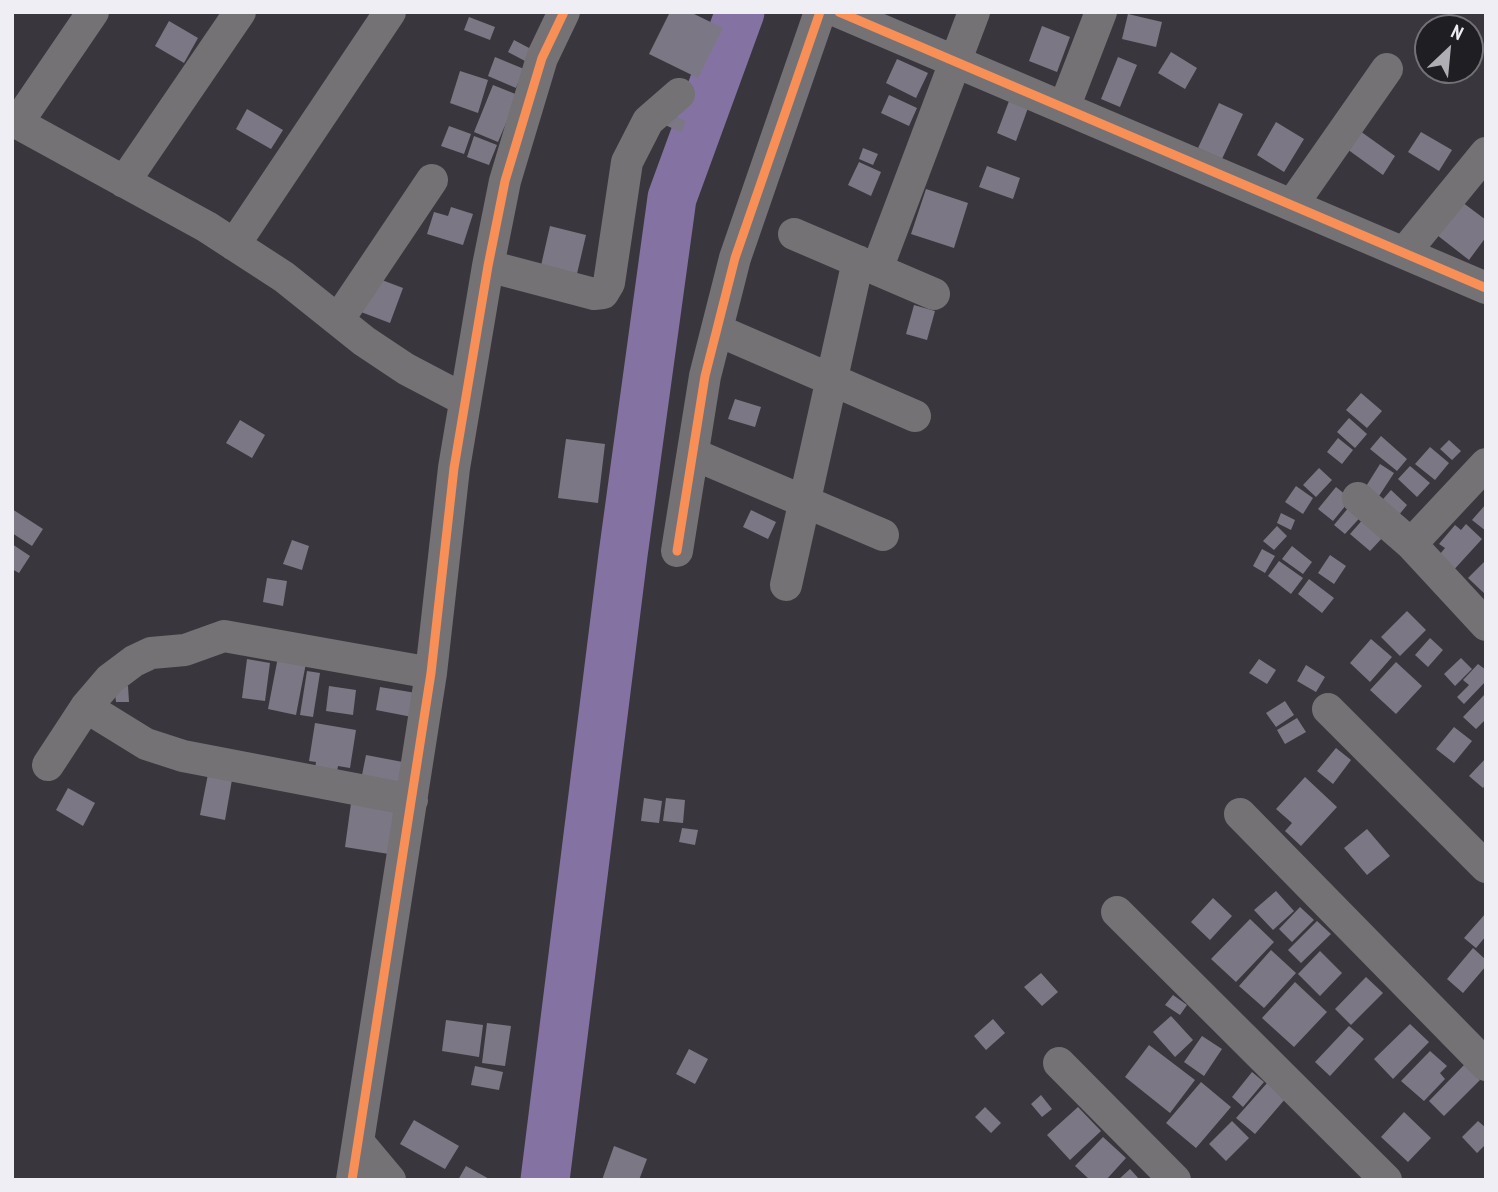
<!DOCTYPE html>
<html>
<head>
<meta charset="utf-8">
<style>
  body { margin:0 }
  #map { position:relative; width:1498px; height:1192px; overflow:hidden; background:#39373d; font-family:"PT Sans Narrow",sans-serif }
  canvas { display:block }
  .frame { position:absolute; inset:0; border:14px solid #f0eef5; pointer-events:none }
  .north { position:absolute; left:1414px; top:14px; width:70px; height:70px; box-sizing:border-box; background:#1f1e22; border:2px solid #737176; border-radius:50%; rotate:26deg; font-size:19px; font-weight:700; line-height:28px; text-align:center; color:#f0eef5 }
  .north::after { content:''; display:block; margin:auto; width:24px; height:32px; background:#b0aeb5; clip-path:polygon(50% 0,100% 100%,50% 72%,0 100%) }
</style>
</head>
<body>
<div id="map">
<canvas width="1498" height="1192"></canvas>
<div class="frame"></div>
<div class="north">N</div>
</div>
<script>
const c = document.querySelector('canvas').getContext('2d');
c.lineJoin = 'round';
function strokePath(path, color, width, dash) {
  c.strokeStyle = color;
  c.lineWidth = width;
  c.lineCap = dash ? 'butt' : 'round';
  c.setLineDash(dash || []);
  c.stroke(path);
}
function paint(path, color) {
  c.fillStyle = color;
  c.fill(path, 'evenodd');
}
const river = new Path2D(`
  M545,1180L623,555L672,198L740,12`);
const building = new Path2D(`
  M670,12H690L723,28L698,78L649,54Z
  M1128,14L1162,22L1156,47L1122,39Z
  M469,17L495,27L490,40L464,30Z
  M169,21L198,38L184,63L155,46Z
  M1042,26L1070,37L1057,72L1029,61Z
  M514,40L531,49L525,61L508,52Z
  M1171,52L1197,68L1185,89L1158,73Z
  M495,57L524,69L516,88L488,76Z
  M1118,57L1137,65L1120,107L1101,99Z
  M897,59L928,73L916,98L886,83Z
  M460,71L488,80L478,113L450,103Z
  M493,85L518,95L498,142L474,132Z
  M889,95L917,108L909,126L881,113Z
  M1009,101L1028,108L1016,141L997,133Z
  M1219,103L1243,114L1222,159L1198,148Z
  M247,109L283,130L271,149L236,129Z
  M670,113L686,121L681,132L665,125Z
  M1276,122L1304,139L1284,172L1257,155Z
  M449,126L471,134L464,154L441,146Z
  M1360,131L1395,156L1383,175L1347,149Z
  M1421,132L1452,150L1439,171L1408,152Z
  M474,136L497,145L489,165L467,157Z
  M863,148L878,154L873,165L859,159Z
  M859,162L881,172L871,196L848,185Z
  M987,166L1020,178L1013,199L979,187Z
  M926,189L968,203L954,248L911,234Z
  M1462,202L1486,220V237L1469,260L1437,235Z
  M451,207L473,214L463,245L427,234L434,212L448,216Z
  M550,226L586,235L576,278L540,270Z
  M374,277L403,288L390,323L361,312Z
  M914,305L935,311L927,340L906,334Z
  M1361,393L1382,411L1367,428L1346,410Z
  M735,399L761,407L755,427L728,419Z
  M1349,418L1367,434L1355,448L1337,432Z
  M240,420L265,435L252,458L226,443Z
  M1381,436L1407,459L1397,471L1370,449Z
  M1338,438L1353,450L1342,464L1327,452Z
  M566,439L605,444L598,503L558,498Z
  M1449,440L1461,451L1452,460L1440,449Z
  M1430,447L1449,463L1435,480L1415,464Z
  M1380,464L1394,473L1379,496L1365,488Z
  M1410,466L1430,483L1417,497L1398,479Z
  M1319,468L1332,480L1316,497L1303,485Z
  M1296,486L1313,498L1303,514L1285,502Z
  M1336,487L1351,499L1333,521L1318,509Z
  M1391,490L1407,505L1394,521L1377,506Z
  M1354,501L1366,511L1345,534L1334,525Z
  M1486,504V531L1472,520Z
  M12,509L43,529L32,546L12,533Z
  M751,510L776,522L768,539L743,527Z
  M1281,513L1295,520L1291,530L1277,523Z
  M1365,517L1385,535L1370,551L1350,534Z
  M1466,524L1482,539L1450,574L1435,560L1445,548L1439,544L1455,525L1461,530Z
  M1277,526L1287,536L1274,550L1263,541Z
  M292,540L309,546L302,570L283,564Z
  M12,544L30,556L19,573L12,569Z
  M1292,546L1312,562L1303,574L1282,559Z
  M1262,549L1275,556L1265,573L1253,566Z
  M1330,555L1346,566L1334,584L1318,573Z
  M1486,560V595L1468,578Z
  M1279,561L1303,578L1291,594L1268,576Z
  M267,578L287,581L283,606L263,602Z
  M1309,579L1334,598L1322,613L1298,594Z
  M1407,611L1426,630L1400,656L1381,637Z
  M1430,638L1443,650L1428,667L1415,655Z
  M1371,639L1392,657L1370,682L1350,663Z
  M278,657L306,663L296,715L268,709Z
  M1461,658L1472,669L1455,686L1444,674Z
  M247,659L270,663L265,701L242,698Z
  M1259,659L1276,670L1267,684L1249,673Z
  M1396,662L1422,686L1396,714L1370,690Z
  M1478,664L1486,670V681L1464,704L1457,697L1469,685L1463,680Z
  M1306,665L1325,677L1316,692L1297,681Z
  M307,671L320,673L313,717L300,715Z
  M128,686L129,702H116L114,687Z
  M329,686L356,690L353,715L326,711Z
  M380,687L416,693L412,717L376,710Z
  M1486,693V719L1476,729L1463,717Z
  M1285,701L1294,715L1276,727L1266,713Z
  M1297,718L1306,732L1285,744L1277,730Z
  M315,723L356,730L350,768L338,766L336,778L314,775L316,762L309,761Z
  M1454,727L1472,741L1454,763L1436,749Z
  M1336,748L1351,760L1333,784L1317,771Z
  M366,755L408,763L403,788L361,780Z
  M1486,758V784L1483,788L1469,776Z
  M209,769L233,774L225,820L200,815Z
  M1305,777L1337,807L1301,846L1285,831L1292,823L1276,809Z
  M68,788L95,803L83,826L56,810Z
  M352,796L397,803L389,854L345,847Z
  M644,798L662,801L659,823L641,821Z
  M666,798L685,800L683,823L663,821Z
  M682,828L698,830L695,845L679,842Z
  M1367,829L1390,856L1367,875L1344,848Z
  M1276,891L1294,911L1273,930L1254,910Z
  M1213,898L1232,916L1210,940L1191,922Z
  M1300,907L1314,920L1292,942L1279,929Z
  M1486,913V936L1476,948L1464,938Z
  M1250,919L1274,942L1236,982L1211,959Z
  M1317,921L1331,934L1301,963L1288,950Z
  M1473,948L1486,960V966L1463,993L1447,979Z
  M1271,950L1296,973L1264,1008L1239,986Z
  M1320,951L1342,973L1320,996L1298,974Z
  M1041,973L1058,992L1042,1006L1024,987Z
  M1366,977L1383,993L1351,1025L1335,1009Z
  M1295,982L1327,1012L1294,1047L1262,1018Z
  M1173,995L1187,1005L1180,1015L1165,1005Z
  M1171,1016L1193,1040L1175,1057L1153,1032Z
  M993,1019L1005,1033L986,1050L974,1036Z
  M446,1020L483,1025L479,1057L442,1051Z
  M487,1023L511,1026L505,1066L482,1063Z
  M1410,1024L1429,1042L1393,1079L1374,1059Z
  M1349,1026L1364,1039L1330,1076L1315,1062Z
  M1202,1036L1222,1049L1204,1076L1184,1062Z
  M1149,1045L1195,1080L1170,1113L1125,1077Z
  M689,1049L708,1059L695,1084L676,1074Z
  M1430,1051L1447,1066L1440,1073L1445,1079L1424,1101L1401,1081Z
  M1464,1065L1480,1080L1444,1116L1429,1101Z
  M475,1066L503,1072L499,1090L471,1085Z
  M1252,1072L1264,1082L1243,1107L1232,1097Z
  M1201,1082L1231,1107L1196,1148L1166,1123Z
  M1268,1082L1286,1098L1255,1134L1236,1118Z
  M1041,1095L1052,1109L1042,1117L1031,1104Z
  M985,1107L1001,1123L991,1133L975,1117Z
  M1078,1107L1101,1131L1070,1160L1047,1135Z
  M1404,1112L1431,1138L1408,1162L1381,1137Z
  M414,1120L459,1146L445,1169L400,1144Z
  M1232,1121L1249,1138L1226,1161L1209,1144Z
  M1478,1121L1486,1128V1144L1477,1153L1462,1137Z
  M1103,1137L1126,1158L1106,1180H1090L1075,1166Z
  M614,1146L647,1159L639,1180H602Z
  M466,1166L491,1180H458Z
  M1130,1169L1140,1180H1118Z`);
const minor = new Path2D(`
  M839,12L1486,288
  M1064,108L1101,12
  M12,120L207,227L284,277L364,341L406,369L465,400
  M18,122L93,12
  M124,182L240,12
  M1292,205L1387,69
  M794,234L934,294
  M234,245L390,12
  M1404,253L1486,153
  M488,266L594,294L603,293L609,283L627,162L648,121L679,94
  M877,269L974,12
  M338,320L432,180
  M717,330L915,416
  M693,454L883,535
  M1358,498L1411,544L1486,625
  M1411,544L1486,464
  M677,551L705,376L735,258L820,12
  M786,585L858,261
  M86,707L146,744L183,756L412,800
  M1328,709L1486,867
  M48,765L86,707L110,679L134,661L151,653L185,650L224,636L431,673
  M1240,814L1486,1065
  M1117,912L1386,1180
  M1059,1063L1175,1180
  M359,1143L390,1180
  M352,1180L431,673L454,468L488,266L505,181L542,58L564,12`);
const cycleway = new Path2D(`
  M839,12L1486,288
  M677,551L705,376L735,258L820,12
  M352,1180L431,673L454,468L488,266L505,181L542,58L564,12`);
strokePath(river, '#8473a2', 49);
paint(building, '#7c7784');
strokePath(minor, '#747275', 32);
strokePath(cycleway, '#f78f57', 9);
</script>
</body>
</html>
